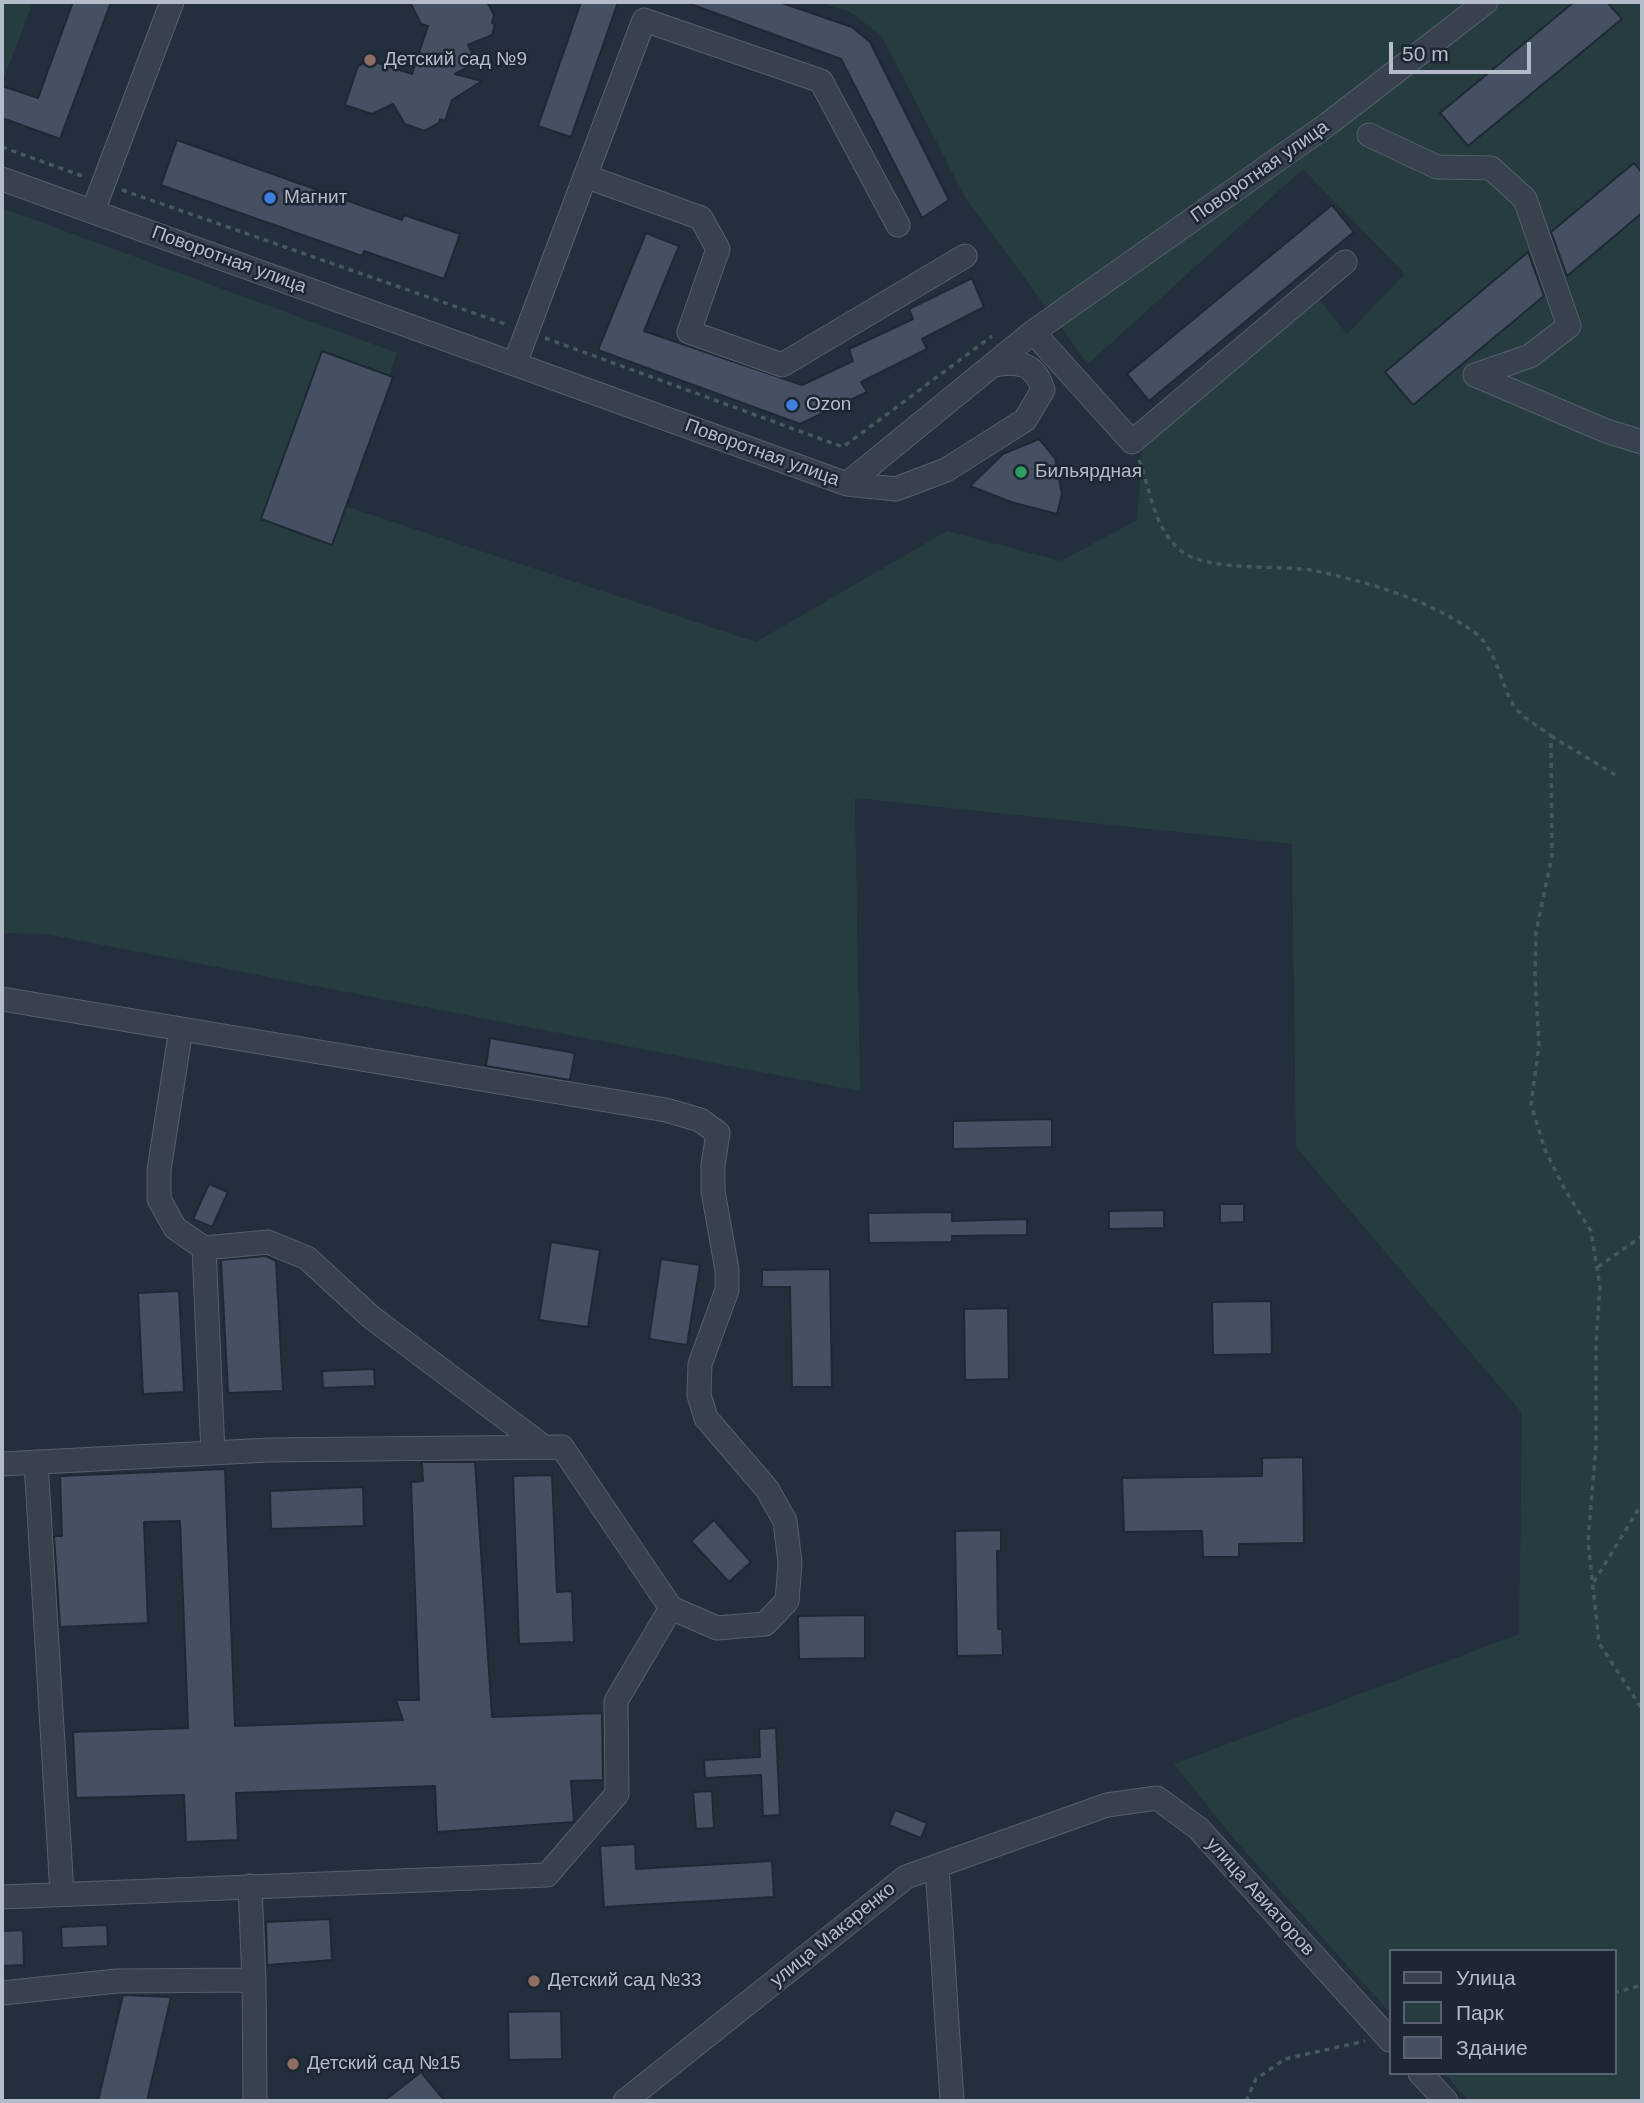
<!DOCTYPE html>
<html>
<head>
<meta charset="utf-8">
<style>
  body { margin:0 }
  #map { position:relative; width:1644px; height:2103px; overflow:hidden; background:#242f3e; font-family:Arial,sans-serif }
  canvas { display:block }
  .frame { position:absolute; inset:0; border:4px solid #b4bcc9; pointer-events:none }
  .legend { position:absolute; left:1389px; top:1949px; width:228px; height:126px; box-sizing:border-box; background:#1d2633; border:2px solid #59626f; margin:0; padding:9px 12px; list-style:none; font-size:21px; color:#b4bcc9 }
  .legend li { display:flex; align-items:center; gap:14px; height:35px }
  .legend b { width:35px; border:2px solid #59626f }
  .scale { position:absolute; left:1389px; top:42px; width:142px; height:32px; box-sizing:border-box; border:4px solid #b4bcc9; border-top:0; padding-left:9px; font-size:21px; line-height:24px; white-space:nowrap; color:#b4bcc9; -webkit-text-stroke:5px #1d2633; paint-order:stroke }
</style>
</head>
<body>
<div id="map">
<canvas width="1644" height="2103"></canvas>
<div class="frame"></div>
<ul class="legend">
<li><b style="height:9px;background:#38414e"></b>Улица</li>
<li><b style="height:19px;background:#263c3f"></b>Парк</li>
<li><b style="height:19px;background:#455162"></b>Здание</li>
</ul>
<div class="scale">50 m</div>
</div>
<script>
const c = document.querySelector('canvas').getContext('2d');
c.lineJoin = 'round';
function paint(path, color) {
  c.fillStyle = color;
  c.fill(path, 'evenodd');
}
function strokePath(path, color, width, dash) {
  c.strokeStyle = color;
  c.lineWidth = width;
  c.lineCap = dash ? 'butt' : 'round';
  c.setLineDash(dash || []);
  c.stroke(path);
}
function label(font, color, halo, rows, align = 'center') {
  c.font = font + ' Arial,sans-serif';
  c.lineWidth = 5;
  c.setLineDash([]);
  c.textBaseline = 'middle';
  c.strokeStyle = halo;
  c.fillStyle = color;
  for (const [text, x, y, turn = 0] of rows) {
    c.save();
    c.translate(x, y);
    c.rotate((+turn || 0) * Math.PI / 180);
    c.textAlign = isNaN(turn) ? turn : align;
    if (halo) c.strokeText(text, 0, 0);
    c.fillText(text, 0, 0);
    c.restore();
  }
}
const green = new Path2D(`
  M2,2H33L2,83Z
  M820,2H1642V2101H1469L1444,2073H1614V1951H1390V2013L1235,1840L1174,1764L1519,1634L1522,1413L1296,1147L1292,844L855,798L860,1091L46,934L2,933V208L397,353L342,505L756,642L947,531L1061,561L1137,520L1143,441L1319,299L1347,334L1405,274L1303,169L1088,364L965,197L881,35L850,12Z`);
const building = new Path2D(`
  M73,2H111L60,139L2,118V86L38,98Z
  M410,2H487L494,15L492,23L495,24L492,35L468,45L477,62L455,74L482,81L452,100L445,121L440,119L439,123L424,131L405,124L393,104L372,114L345,105L358,66L369,60L412,74L428,26L421,24Z
  M581,2H618L571,137L538,126Z
  M685,2H779L852,27L870,42L949,200L922,218L841,59Z
  M1574,2H1607L1622,19L1468,146L1440,113Z
  M177,140L402,220L404,215L460,234L444,279L364,251L362,256L161,185Z
  M1634,163L1642,173V213L1567,276L1551,232Z
  M1332,205L1354,232L1149,401L1127,374Z
  M646,233L679,246L644,331L802,385L853,361L849,349L913,319L909,309L972,278L984,307L922,339L927,349L861,382L867,392L800,424L598,350Z
  M1528,252L1544,296L1413,405L1385,372Z
  M322,351L393,377L332,545L261,519Z
  M1039,439L1055,458L1062,494L1057,514L1011,502L970,486L1003,454Z
  M490,1038L575,1053L570,1080L486,1066Z
  M1052,1119V1147L953,1149V1121Z
  M209,1184L228,1192L212,1227L193,1219Z
  M1220,1204H1244V1222L1220,1223Z
  M1164,1210V1228L1109,1229V1211Z
  M952,1212V1221L1027,1219V1235L952,1236V1242L869,1243L868,1213Z
  M551,1242L600,1250L588,1327L539,1320Z
  M266,1256L276,1261L283,1391L228,1393L221,1260Z
  M661,1259L700,1265L687,1345L649,1339Z
  M830,1269L832,1387H792L790,1287H762V1270Z
  M179,1291L184,1392L143,1394L138,1293Z
  M1271,1301L1272,1354L1213,1355L1212,1302Z
  M1008,1308L1009,1379L965,1380L964,1309Z
  M374,1369L375,1386L323,1388L322,1371Z
  M1303,1457L1304,1543L1239,1544V1557H1203L1202,1531L1124,1532L1122,1478L1262,1476V1458Z
  M422,1462H475L492,1717L602,1713L603,1780L571,1781L574,1822L437,1832L435,1786L236,1793L238,1840L186,1842L184,1795L76,1798L73,1732L188,1728L180,1521L144,1522L148,1623L60,1627L54,1536H62L60,1476L225,1469L235,1726L403,1720L396,1700H419L411,1482L423,1481Z
  M552,1475L557,1592L572,1591L574,1642L519,1644L513,1476Z
  M363,1487L364,1526L271,1529L270,1491Z
  M714,1520L751,1562L729,1582L691,1541Z
  M1001,1530V1551H997L998,1629H1002L1003,1655L957,1656L955,1531Z
  M865,1615V1658L799,1659L798,1616Z
  M776,1728L780,1815L763,1816L761,1775L705,1778L704,1760L760,1757L759,1729Z
  M712,1791L714,1828L696,1829L693,1792Z
  M895,1810L927,1823L921,1838L889,1825Z
  M635,1844L636,1869L772,1861L774,1897L604,1907L600,1846Z
  M330,1919L332,1960L267,1965L266,1922Z
  M107,1925L108,1946L62,1948L61,1927Z
  M23,1930L24,1965L2,1966V1931Z
  M123,1995L171,1997L147,2101H98Z
  M561,2011L562,2059L509,2060L508,2012Z
  M421,2072L445,2101H384Z`);
const path = new Path2D(`
  M2,147L85,177
  M122,190L508,325
  M545,338L843,447L992,336
  M1139,460C1151,491 1153,527 1180,550C1207,573 1282,564 1316,571C1368,582 1430,600 1474,632C1497,649 1500,684 1514,706C1521,717 1540,727 1551,736L1552,856L1536,932L1535,977L1539,1046L1531,1104L1545,1150L1565,1190L1591,1231L1600,1287L1596,1341V1446L1588,1541L1599,1643L1642,1709
  M1551,736L1619,777
  M1598,1267L1642,1236
  M1594,1582L1642,1503
  M1614,1993L1642,1985
  M1246,2101L1256,2079L1285,2059L1365,2041`);
const minor = new Path2D(`
  M1369,135L1437,167L1491,168L1525,199L1569,326L1530,356L1475,375L1606,431L1642,442
  M585,176L701,218L718,249L689,332L782,365L965,256
  M2,179L847,484L896,489L946,470L1025,420L1043,390C1036,364 1018,360 994,365
  M93,211L172,2
  M1033,332L1132,442L1345,262
  M515,363L644,20L821,81L898,225
  M847,484L1033,332L1328,124L1486,2
  M2,999L666,1110L700,1120L718,1133L713,1165V1191L727,1270V1290L700,1364L699,1395L706,1418L767,1489L785,1521L790,1563L787,1601L765,1624L717,1628L671,1608L562,1447L269,1450L2,1464
  M181,1029L159,1170V1199L175,1228L204,1248L213,1453
  M204,1248L268,1242L307,1258L371,1317L544,1447
  M36,1462L62,1893
  M937,1866L952,2101
  M250,1886L254,1980
  M2,1897L547,1875L617,1794L616,1701L671,1608
  M2,1993L117,1981L254,1980L255,2101
  M1420,2073L1446,2101
  M625,2101L906,1877L1107,1805L1157,1798L1198,1828L1390,2040`);
const markers = [
  [370,60,7,"#8d6e63"],
  [270,198,7,"#3f7fe0"],
  [792,405,7,"#3f7fe0"],
  [1021,472,7,"#2e9e5b"],
  [534,1981,7,"#8d6e63"],
  [293,2064,7,"#8d6e63"]
];
const poiNames = [
  ["Детский сад №9",384,60],
  ["Магнит",284,198],
  ["Ozon",806,405],
  ["Бильярдная",1035,472],
  ["Детский сад №33",548,1981],
  ["Детский сад №15",307,2064]
];
const streetNames = [
  ["Поворотная улица",1260,172,-35],
  ["Поворотная улица",229,260,20],
  ["Поворотная улица",762,453,20],
  ["улица Авиаторов",1260,1897,48],
  ["улица Макаренко",833,1935,-39]
];
paint(green, '#263c3f');
paint(building, '#455162');
strokePath(building, '#1f2835', 2);
strokePath(minor, '#565f6c', 25);
strokePath(path, '#44595c', 3.5, [5, 5]);
strokePath(minor, '#38414e', 23);
for (const [x, y, r, color] of markers) {
  const dot = new Path2D();
  dot.arc(x, y, r, 0, 2 * Math.PI);
  c.fillStyle = color;
  c.fill(dot);
  strokePath(dot, '#1d2633', 2.5);
}
label('19px', '#b4bcc9', '#1d2633', poiNames, 'left');
label('19px', '#b4bcc9', '#1d2633', streetNames);
</script>
</body>
</html>
